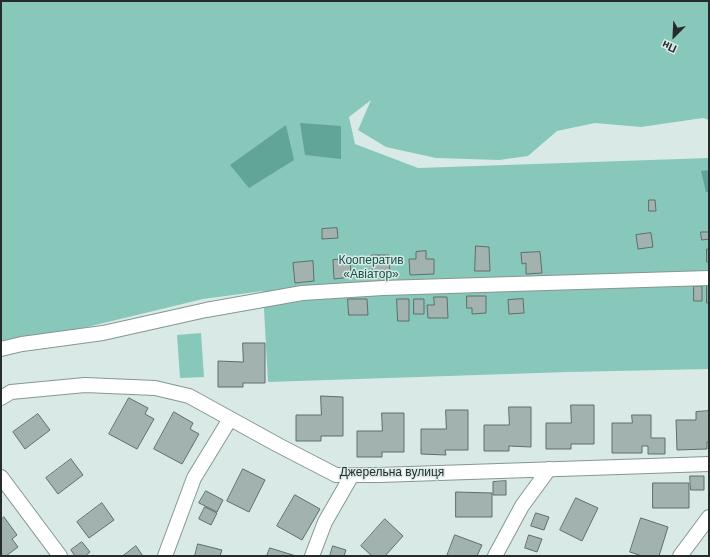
<!DOCTYPE html>
<html>
<head>
<meta charset="utf-8">
<style>
  body { margin:0 }
  #map { position:relative; width:710px; height:557px; overflow:hidden; background:#d9eae6; font-family:Helvetica,sans-serif }
  canvas { display:block }
  .frame { position:absolute; inset:0; border:2px solid #262c2b; pointer-events:none }
  .north { position:absolute; left:654px; top:16px; width:40px; height:40px; -webkit-text-stroke:3px #d9eae6; paint-order:stroke; rotate:204deg; font-size:11px; font-weight:700; line-height:16px; text-align:center; color:#262c2b }
  .north::after { content:''; display:block; margin:auto; width:14px; height:18px; background:#262c2b; clip-path:polygon(50% 0,100% 100%,50% 72%,0 100%) }
</style>
</head>
<body>
<div id="map">
<canvas width="710" height="557"></canvas>
<div class="frame"></div>
<div class="north">Пн</div>
</div>
<script>
const c = document.querySelector('canvas').getContext('2d');
c.lineJoin = 'round';
function paint(path, color) {
  c.fillStyle = color;
  c.fill(path, 'evenodd');
}
function strokePath(path, color, width, dash) {
  c.strokeStyle = color;
  c.lineWidth = width;
  c.lineCap = dash ? 'butt' : 'round';
  c.setLineDash(dash || []);
  c.stroke(path);
}
function label(font, color, halo, rows, align = 'center') {
  c.font = font + ' Helvetica,sans-serif';
  c.lineWidth = 3;
  c.setLineDash([]);
  c.textBaseline = 'middle';
  c.strokeStyle = halo;
  c.fillStyle = color;
  for (const [text, x, y, turn = 0] of rows) {
    c.save();
    c.translate(x, y);
    c.rotate((+turn || 0) * Math.PI / 180);
    c.textAlign = isNaN(turn) ? turn : align;
    if (halo) c.strokeText(text, 0, 0);
    c.fillText(text, 0, 0);
    c.restore();
  }
}
const green = new Path2D(`
  M1,1H709V120L703,118L641,127L595,123L557,131L528,156L499,160L436,158L386,147L358,130L371,100L349,117L355,144L418,168L709,158V369L568,372L268,382L263,291L203,299L87,327L1,343Z
  M201,333L204,377L180,378L177,335Z`);
const water = new Path2D(`
  M300,123L341,126V159L305,155Z
  M286,125L294,160L249,188L230,165Z
  M709,170V192H706L701,171Z`);
const building = new Path2D(`
  M649,200H655L656,211H649Z
  M337,228L338,238L322,239V229Z
  M701,232H709V239L702,240Z
  M651,233L653,247L638,249L636,235Z
  M476,246L489,247L490,271H475Z
  M707,249H709V262H707Z
  M426,251V259H434V274L410,275L409,259H416V252Z
  M540,252L542,273L526,274V263L522,264L521,253Z
  M372,255H389L390,275L373,276Z
  M350,259L351,277L334,279L333,260Z
  M313,261L314,281L295,283L293,263Z
  M707,284H709V303H707Z
  M694,286H702V301H694Z
  M467,296H486V313L472,314V308H467Z
  M434,297H447L448,318H428L427,305H434Z
  M348,299H367L368,315H349Z
  M397,299H409V321H398Z
  M414,299H424V314H414Z
  M523,299L524,313L509,314L508,300Z
  M243,343H265V383H243V387H218V361L243,362Z
  M321,396L343,397V436H321V441H296V415H321Z
  M129,398L148,408L145,414L154,419L137,449L109,434Z
  M571,405H594V444H571V449H546V423H571Z
  M509,407H531V447L509,446V451H484V425H509Z
  M446,410H468V450H445L446,455L421,454V429H446Z
  M709,411V442H707V449L677,450L676,420H696V412Z
  M174,412L193,423L190,429L199,434L182,464L154,449Z
  M382,413H404V452H382V457H357V431H382Z
  M38,414L50,430L25,449L13,432Z
  M632,415H651V438H665V454H648V446H642V453H612V423H632Z
  M71,459L83,475L58,494L46,478Z
  M243,469L265,480L249,512L227,501Z
  M690,476H704V490H691Z
  M506,481V495H493V482Z
  M653,483H689V508H653Z
  M206,491L223,500L217,512L199,503Z
  M456,492L492,493V517H456Z
  M295,495L320,509L302,540L277,526Z
  M576,498L598,508L582,541L560,530Z
  M102,503L114,520L89,538L77,522Z
  M205,507L217,513L211,525L199,519Z
  M536,513L549,517L544,530L531,526Z
  M4,517L17,535L12,539L18,547L6,556H1V520Z
  M641,518L668,527L659,556H642L630,552Z
  M385,519L403,536L385,556H372L361,546Z
  M455,535L482,545L477,556H447Z
  M529,535L542,539L537,552L525,548Z
  M82,542L90,552L85,556H75L71,550Z
  M198,544L222,550L220,556H195Z
  M136,546L143,556H123Z
  M333,546L346,550L344,556H330Z
  M270,548L296,556H267Z`);
const street = new Path2D(`
  M1,349L22,344L103,333L206,310L302,293L383,288L709,278
  M1,398L11,392L85,385L155,388L189,396L278,445L336,475H379L709,464
  M1,477L60,556
  M165,556L194,478L230,419
  M312,556L325,522L352,475
  M495,556L522,506L549,469
  M680,556L709,517`);
const parkNames = [
  ["Кооператив",371,261],
  ["«Авіатор»",371,275]
];
const streetNames = [
  ["Джерельна вулиця",392,473]
];
paint(green, '#87c8ba');
paint(water, '#60a597');
paint(building, '#a2b3af');
strokePath(building, '#5f6e6a', 1);
strokePath(street, '#869692', 16);
strokePath(street, '#fff', 14);
label('12px', '#145046', '#d9eae6', parkNames);
label('12px', '#262c2b', '#d9eae6', streetNames);
</script>
</body>
</html>
